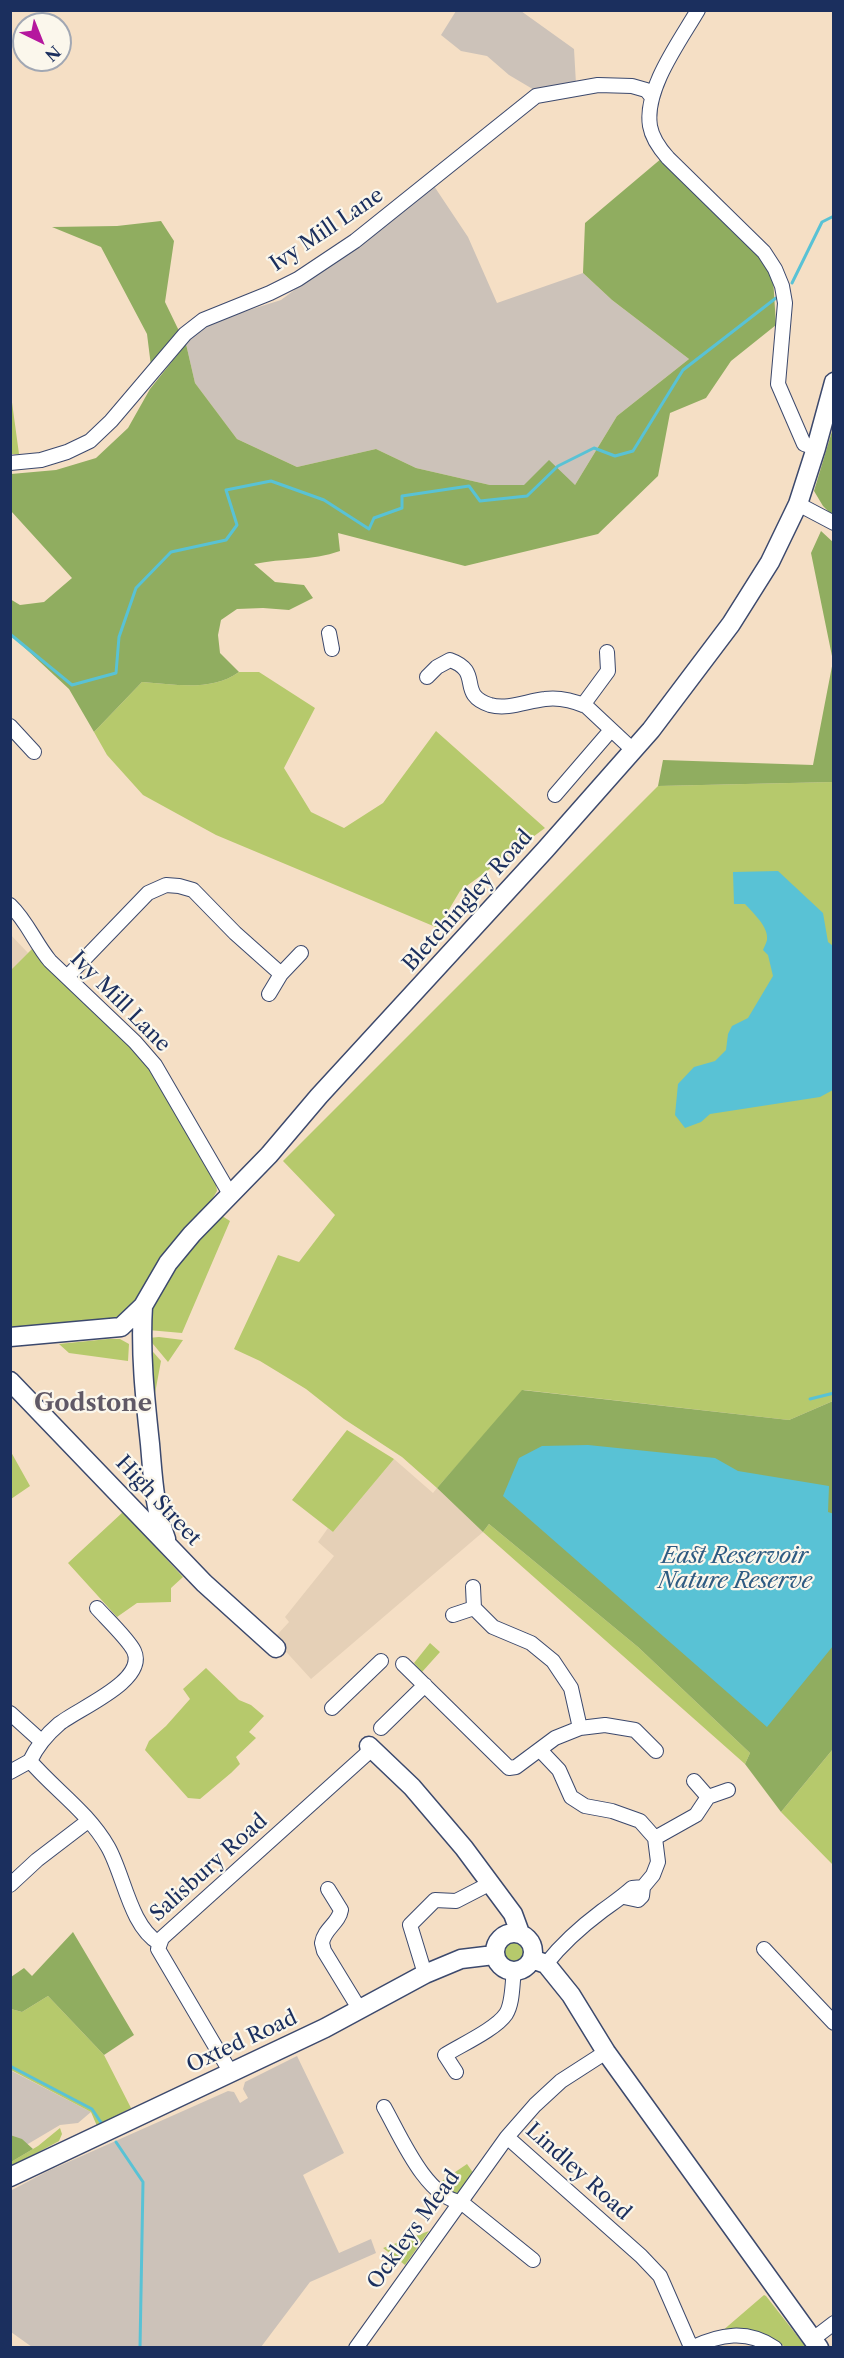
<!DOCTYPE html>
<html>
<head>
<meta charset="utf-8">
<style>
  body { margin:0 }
  #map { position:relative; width:844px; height:2358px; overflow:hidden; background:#f5dfc5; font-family:"Libre Caslon Text",serif }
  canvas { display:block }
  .frame { position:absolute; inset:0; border:12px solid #1b2f5e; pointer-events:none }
  .north { position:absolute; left:12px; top:12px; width:60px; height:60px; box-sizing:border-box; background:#fbf7ec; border:2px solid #a1a7b3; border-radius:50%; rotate:137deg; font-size:16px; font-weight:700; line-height:24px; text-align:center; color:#1b2f5e }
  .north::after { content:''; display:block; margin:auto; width:21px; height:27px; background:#b5179e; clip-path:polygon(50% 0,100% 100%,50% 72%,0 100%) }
</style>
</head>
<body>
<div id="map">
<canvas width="844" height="2358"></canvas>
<div class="frame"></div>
<div class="north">N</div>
</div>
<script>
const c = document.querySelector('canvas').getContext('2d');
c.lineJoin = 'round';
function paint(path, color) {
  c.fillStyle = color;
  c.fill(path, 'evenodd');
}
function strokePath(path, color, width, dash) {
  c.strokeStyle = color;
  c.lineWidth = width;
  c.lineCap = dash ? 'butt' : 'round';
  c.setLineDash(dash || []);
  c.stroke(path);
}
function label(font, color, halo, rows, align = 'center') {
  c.font = font + ' "Libre Caslon Text",serif';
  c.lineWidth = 4.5;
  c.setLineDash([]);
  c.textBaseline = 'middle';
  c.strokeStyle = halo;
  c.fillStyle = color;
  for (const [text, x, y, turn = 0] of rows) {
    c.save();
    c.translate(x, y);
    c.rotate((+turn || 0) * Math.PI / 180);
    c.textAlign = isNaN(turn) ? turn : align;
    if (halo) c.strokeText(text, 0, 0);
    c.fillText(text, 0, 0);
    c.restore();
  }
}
const built = new Path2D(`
  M10,934L28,953L11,971L10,970Z
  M394,1459L433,1493L437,1488L483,1532L311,1679L279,1644L277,1635L289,1622L285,1617L334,1556L318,1542L328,1528L333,1532Z`);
const industrial = new Path2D(`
  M456,11H521L574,49L576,84L536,91L509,75L487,56L461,51L441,35Z
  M434,186L468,237L497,303L583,273L612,300L689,359L617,416L575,485H490L416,468L376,449L297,467L237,439L195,383L186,344L208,323L281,300Z
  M297,2056L344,2153L303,2175L339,2253L371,2239L376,2253L310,2282L261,2347H32L11,2332L10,2191L48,2171L228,2091L234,2092L240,2103L248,2098L243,2089L245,2082Z
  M10,2070L91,2112L78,2123L60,2125L11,2154Z`);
const green = new Path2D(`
  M10,395H11L19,454H11Z
  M239,672H259L315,708L284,768L311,812L344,828L383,803L436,731L545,828L460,891L438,928L216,835L143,795L107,755L94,732L142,682C174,684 212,692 239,672Z
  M833,782V1401L789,1420L524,1390L437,1488L402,1457L344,1419L306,1389L260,1361L234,1349L278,1255L299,1262L335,1215L283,1161L658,786Z
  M35,946L145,1058L215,1178L217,1191L208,1206L144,1287L125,1318L11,1331L10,971Z
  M219,1214L230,1221L182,1333L148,1330C157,1277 186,1253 219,1214Z
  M159,1337L183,1340L168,1362L148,1338Z
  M108,1339H120L129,1344L128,1361L69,1353L59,1344Z
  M147,1345L161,1361L153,1404Z
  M347,1430L394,1459L333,1532L292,1500Z
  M11,1452L30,1486L11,1499H10Z
  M123,1512L183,1577L171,1588V1602L137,1603L117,1617L68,1563Z
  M489,1524L638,1647L750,1753L745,1764L483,1532Z
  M430,1643L440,1652L422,1672L414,1663Z
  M206,1668L239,1700L251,1705L264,1716L249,1732L256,1738L236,1757L240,1764L231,1773L200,1799L188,1798L145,1750L149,1741L166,1726L190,1699L183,1689Z
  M833,1749V1865L781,1812Z
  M500 1952a13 13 0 1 1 26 0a13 13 0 1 1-26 0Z
  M48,1996L104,2055L131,2108L97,2126L91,2112L11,2070V2009L22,2012Z
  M60,2128L62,2134L59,2141L11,2167V2162L38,2146Z
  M467,2164L474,2174L460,2194L454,2197L436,2185Z
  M429,2231L405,2265L383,2248Z
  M764,2295L766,2296L806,2347H785C768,2331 744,2333 721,2332Z`);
const forest = new Path2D(`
  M662,158L749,243L773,277L776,325L731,361L706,398L670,413L658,476L598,534L465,566L338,533L340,551C312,561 282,558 254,564L275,582L304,585L313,598L289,610L263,608L237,609L221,620L218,635L220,653L239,672C212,692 174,684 142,682L94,732L69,689L11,635L10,599L20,605L44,602L72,578L11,511V474L56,470L96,458L128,428L150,389L186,344L195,383L237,439L297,467L376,449L416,468L490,485H524L549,460L575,485L617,416L689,359L612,300L583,273L585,223Z
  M161,221L174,241L165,302L180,333L151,366L147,334L101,247L52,227L117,226Z
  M833,428V516L823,506L814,491Z
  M821,531L834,543L833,782L658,786L663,760L813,765L833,661L811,553Z
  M522,1390L789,1420L833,1401V1749L781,1812L745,1764L750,1753L638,1647L489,1524L483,1532L437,1488Z
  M73,1932L134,2035L104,2055L48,1996L22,2012L11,2009V1977L24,1968L32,1976Z
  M10,2135L22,2139L33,2149L11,2162Z`);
const water = new Path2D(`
  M778,871L823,913L828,942L833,946V1090L820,1097L710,1114L701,1122L685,1128L675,1115L678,1084L694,1067L715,1061L726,1050L728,1034L732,1026L748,1018L773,976L768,955L763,950C764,947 766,944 767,940C769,927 753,913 745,904H734L733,872Z
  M588,1445L715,1458L738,1471L829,1486L828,1512L834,1514L833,1646L767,1727L503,1496L519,1458L542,1446Z`);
const stream = new Path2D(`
  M792,283L822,222L834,216
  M10,634L72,685L116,673L119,637L136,588L171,552L226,540L237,525L226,490L271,481L324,500L369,529L374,518L402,508V496L469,486L480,501L527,496L558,466L594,448L615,456L633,451L683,370L776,298
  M810,1399L834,1393
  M10,2066L92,2109L102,2124
  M116,2142L143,2182L140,2348`);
const minor = new Path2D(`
  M698,10C680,41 644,89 650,126C652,138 660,149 668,158L764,252L775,269L782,286L785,303L778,384L804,444L816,448
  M10,463L41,460L67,452L90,441L111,421L185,334L203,320L270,293L298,279L355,241L536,96L598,85L632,86L646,90L651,96
  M798,504L834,523
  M329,633L332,649
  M427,677L437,667L450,660C484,672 456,694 490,705C508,710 527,701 545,699C559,697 574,701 586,706L633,750
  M583,705L608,671L607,652
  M10,726L34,752
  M555,795L611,730
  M10,905C27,921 35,943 50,961L135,1042L155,1065L230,1194
  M281,974L301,953
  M67,977L148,893L166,885L179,886L193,890L235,933L281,974L269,994
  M473,1587L474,1608L493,1627L531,1643L553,1661L571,1688L580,1728
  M97,1608C106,1618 129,1640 134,1651C148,1681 77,1709 59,1724C46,1735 37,1746 30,1761C55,1790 88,1812 108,1847C124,1875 130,1926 159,1943
  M453,1615L474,1608
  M403,1664L509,1768L516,1767L555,1738L580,1728L605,1725L635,1730L656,1751
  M332,1708L381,1661
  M10,1713L41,1741
  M381,1728L425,1685
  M540,1750L559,1770L571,1797L585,1806L612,1811L640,1821L655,1838L658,1862L653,1875L643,1887L642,1896L638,1900L624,1897
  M10,1772L30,1761
  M708,1797L728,1790
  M655,1838L696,1815L708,1797L694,1781
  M10,1885L37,1860L88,1821
  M328,1889L341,1910C339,1923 324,1929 322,1943L324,1951L360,2010
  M764,1949L834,2023
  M546,1964C561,1945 582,1926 602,1911C613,1903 622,1897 632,1888L643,1887
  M425,1974L410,1925L435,1900L456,1901L491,1883
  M606,2052L561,2081L535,2105L507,2137L641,2256L660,2276L691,2347
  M456,2072L445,2055C461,2045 496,2029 506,2014C513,2003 512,1984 514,1971
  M231,2073L158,1949L162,1938L372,1749
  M384,2107C400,2135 426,2198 461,2202L533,2260
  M813,2339L834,2323
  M356,2348L507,2137
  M691,2348C720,2334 747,2329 775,2348`);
const major = new Path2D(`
  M143,1306C140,1352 145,1398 150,1444C153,1478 154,1507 166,1539
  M10,1337L121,1327L143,1306L168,1263L192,1234L269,1155L319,1096L545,850L651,730L731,624L770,562L798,504L816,448L834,382
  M10,1381L204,1583L276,1648
  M369,1746L412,1787L464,1848L513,1914L520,1933
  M495 1952a19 19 0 1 1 38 0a19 19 0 1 1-38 0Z
  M532,1959L546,1964L571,1995L606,2052L819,2348
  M10,2177L325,2028L425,1974L461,1959L494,1955`);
const streetNames = [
  ["Ivy Mill Lane",327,230,-34],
  ["Bletchingley Road",468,901,-48],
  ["Ivy Mill Lane",120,1002,45],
  ["High Street",158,1501,47],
  ["Salisbury Road",209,1868,-42],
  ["Oxted Road",242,2042,-25],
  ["Lindley Road",578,2172,42],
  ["Ockleys Mead",414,2230,-54]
];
const waterNames = [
  ["East Reservoir",735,1557],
  ["Nature Reserve",735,1582]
];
const quarterNames = [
  ["Godstone",93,1404]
];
paint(built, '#e5d0b7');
paint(industrial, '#ccc2b9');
paint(green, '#b6c96c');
paint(forest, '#90ad60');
paint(water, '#59c2d5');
strokePath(stream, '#59c2d5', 3);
strokePath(minor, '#3c496d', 16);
strokePath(major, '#3c496d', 21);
strokePath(minor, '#fff', 14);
strokePath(major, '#fff', 18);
label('21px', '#1b2f5e', '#fbf7ec', streetNames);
label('italic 22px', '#2e5b82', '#fbf7ec', waterNames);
label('bold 24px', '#605966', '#fbf7ec', quarterNames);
</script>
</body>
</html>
